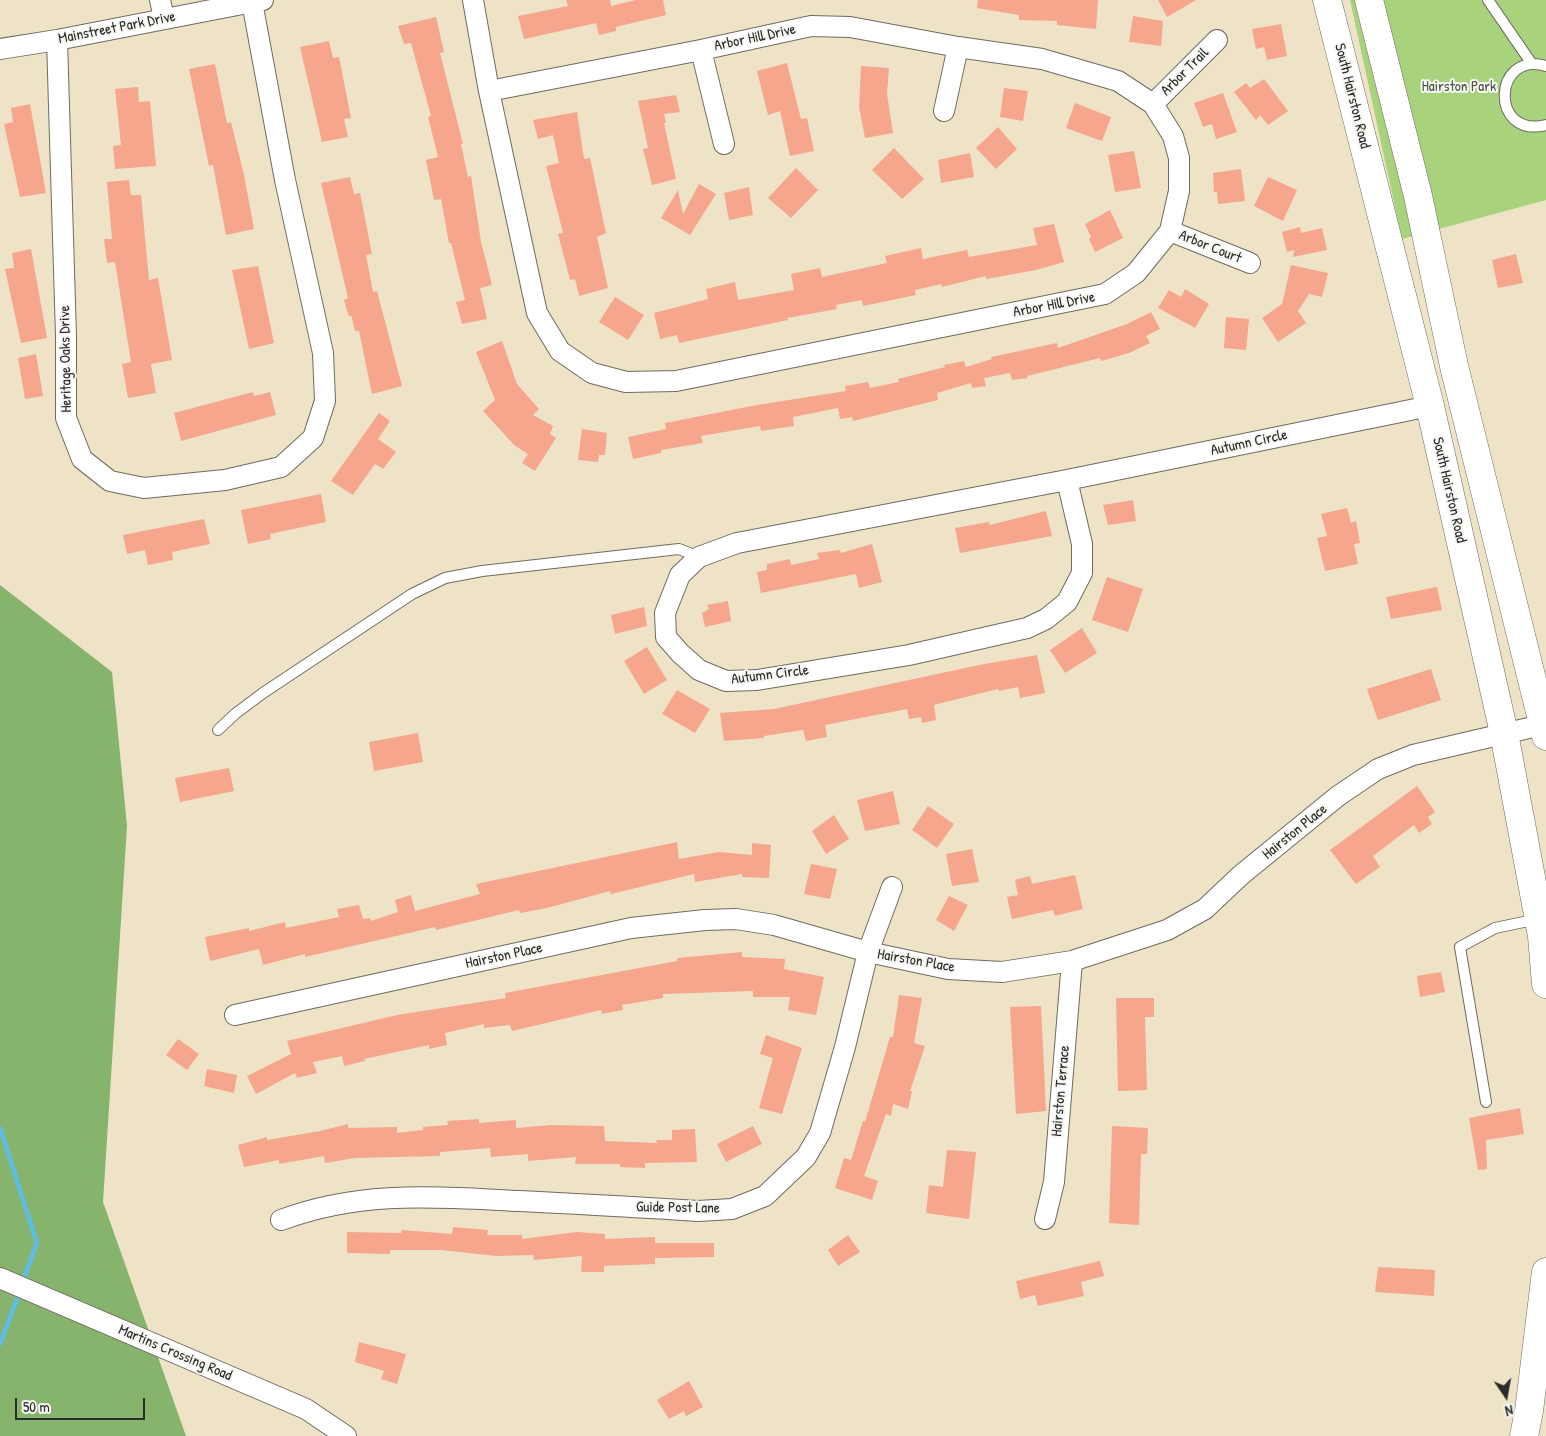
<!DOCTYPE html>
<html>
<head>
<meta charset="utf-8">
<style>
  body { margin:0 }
  #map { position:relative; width:1546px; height:1436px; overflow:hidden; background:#eee3c6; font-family:"Patrick Hand",sans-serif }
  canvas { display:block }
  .north { position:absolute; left:1481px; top:1371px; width:50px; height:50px; -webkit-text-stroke:4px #f6f6f2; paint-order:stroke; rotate:168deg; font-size:14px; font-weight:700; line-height:20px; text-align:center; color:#2b2b2b }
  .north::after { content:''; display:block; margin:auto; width:18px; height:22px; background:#2b2b2b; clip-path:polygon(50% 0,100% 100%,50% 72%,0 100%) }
  .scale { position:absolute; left:15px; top:1398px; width:130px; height:22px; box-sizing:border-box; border:2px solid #2b2b2b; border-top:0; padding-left:6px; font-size:15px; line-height:18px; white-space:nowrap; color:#2b2b2b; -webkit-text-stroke:4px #f6f6f2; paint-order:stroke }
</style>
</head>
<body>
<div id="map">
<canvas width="1546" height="1436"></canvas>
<div class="north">N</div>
<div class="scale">50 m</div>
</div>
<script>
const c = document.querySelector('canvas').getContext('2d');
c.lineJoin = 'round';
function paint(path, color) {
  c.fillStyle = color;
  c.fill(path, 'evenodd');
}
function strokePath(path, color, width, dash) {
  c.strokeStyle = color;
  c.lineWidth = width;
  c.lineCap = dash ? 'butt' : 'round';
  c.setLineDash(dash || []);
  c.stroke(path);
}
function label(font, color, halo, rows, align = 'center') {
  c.font = font + ' "Patrick Hand",sans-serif';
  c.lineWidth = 4;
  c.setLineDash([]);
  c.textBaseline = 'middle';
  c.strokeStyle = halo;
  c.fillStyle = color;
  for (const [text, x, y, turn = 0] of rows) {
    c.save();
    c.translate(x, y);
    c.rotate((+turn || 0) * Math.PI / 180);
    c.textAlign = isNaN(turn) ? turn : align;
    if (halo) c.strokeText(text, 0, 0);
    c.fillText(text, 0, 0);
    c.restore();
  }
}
const green = new Path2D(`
  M1350,0H1546V200L1402,239Z`);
const forest = new Path2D(`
  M0,585L112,672L127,826L103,1202L186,1436H0Z`);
const stream = new Path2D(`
  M0,1128L37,1243L22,1283
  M0,1344L20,1291`);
const building = new Path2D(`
  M566,0H610L611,6L636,0H663L666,15L616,27V31L599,35L596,23L524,39L518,16L568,6Z
  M978,0H1098L1096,29L1057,25V21L1019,20V15L977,8Z
  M1158,0H1196L1167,17Z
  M1133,16L1163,21L1161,46L1129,42Z
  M436,17L444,52L440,53L463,144H461L468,177L471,176L481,242L492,285L480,288L487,319L462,324L456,302L465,300L451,243H449L441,199L434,200L426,160L438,157L428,117L431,116L411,43L404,44L398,26Z
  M1281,24L1287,56L1267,60L1264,47L1256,49L1252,29Z
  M329,41L333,58L339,57L351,118L344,119L348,137L322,142L300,47Z
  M787,63L801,119L807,118L814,151L790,156L780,111L768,115L757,71Z
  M215,64L227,123L231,122L244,175L254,229L226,235L213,165L209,166L189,69Z
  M861,66L889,68L887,94L893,133L865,138L859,107Z
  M1264,79L1288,111L1268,125L1260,115L1256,120L1234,92L1246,83L1250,88Z
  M138,87L139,102L150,101L156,166L115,169L113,146L121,145L115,89Z
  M1004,88L1028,91L1023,121L1000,117Z
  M1223,93L1237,132L1216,139L1212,124L1203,127L1194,103Z
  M676,95L680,112L664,114L666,123H664L676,179L652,185L643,149L648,148L638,101Z
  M1075,103L1111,117L1102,141L1066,128Z
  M30,104L46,193L20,197L4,124L13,122L11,108Z
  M577,112L584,159L590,158L606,233L597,237L608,288L579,296L575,279L570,280L558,234L563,233L546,166L559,163L553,135L538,139L533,120Z
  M998,127L1017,149L996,169L976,148Z
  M894,148L924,179L902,199L872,170Z
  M1134,151L1141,188L1115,192L1108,155Z
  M970,153L974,177L941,183L938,160Z
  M796,168L818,190L791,218L768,198Z
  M1241,169L1245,201L1218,204L1217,192H1214L1213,173Z
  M350,177L354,194L360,193L372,254L366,255L373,292L377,291L402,386L372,394L359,331H355L351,315L349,317L344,300L348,298L321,183Z
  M1268,177L1297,190L1283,221L1254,206Z
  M129,180L131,195H141L149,280L158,278L172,360L151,364L156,393L128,398L122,364L131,362L115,262L107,263L104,239H112L107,182Z
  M699,184L716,194L690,235L661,218L678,190L683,214Z
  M749,187L753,215L729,220L724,193Z
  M1110,210L1123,238L1095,252L1089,239L1091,237L1085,224Z
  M1054,224L1064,262L1036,270L986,279V276L942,287L941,284L915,290L916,295L863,306L862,300L836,305L837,309L787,318L788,320L679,343L677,335L660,339L654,313L708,299L706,289L735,282L738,300L794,290L791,274L820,268L822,277L887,263L885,256L921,248L923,259L967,250L969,257L1037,245L1033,228Z
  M1300,227L1301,233L1322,228L1327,250L1293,257L1294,250L1287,252L1282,232Z
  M31,249L47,338L21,343L5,269L14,268L12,253Z
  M1516,254L1523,283L1498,288L1492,260Z
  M1291,265L1328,273L1322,297L1309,294L1298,311L1306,323L1278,342L1262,318L1282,304Z
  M258,266L274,343L249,349L232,270Z
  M1185,289L1209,304L1195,328L1158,308L1169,290L1181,297Z
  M615,297L644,315L628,340L599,322Z
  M1151,312L1160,329L1146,336L1150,343L1129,353L1101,361L1100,358L1027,376L1028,378L1012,380L1010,373L984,378L986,386L972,388L971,383L937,393L938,400L853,421L852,417L840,419L838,408L793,417L794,426L761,431L760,426L701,436L703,443L661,450V453L633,459L628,437L666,429L665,423L757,405L846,391L845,386L868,382L870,388L899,382L898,379L945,367L944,365L964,361L966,367L992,359L991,357L1057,343L1058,348L1127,324Z
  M1226,317L1249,319L1246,350L1224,348Z
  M502,341L517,384L539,409L533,415L553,426L550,434L556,438L535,471L522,463L528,454L514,445L483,411L495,400L476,352Z
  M36,354L43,396L25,399L18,358Z
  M253,392L254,396L270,392L276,415L181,441L174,413Z
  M379,413L390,421L378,439L396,452L383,469L375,464L353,495L331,481Z
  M582,429L607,433L605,455H599L598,462L578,460Z
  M321,494L326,522L270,534L271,539L248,544L241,510Z
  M1133,500L1136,521L1108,525L1103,505Z
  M1347,508L1351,523L1356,521L1360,543L1354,544L1358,564L1325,571L1317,538L1327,536L1321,514Z
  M1046,511L1052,536L960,553L955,528L989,522L990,525Z
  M204,519L210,544L172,552L173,560L148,565L145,550L127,554L123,535Z
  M872,544L882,582L859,588L856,574L761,593L757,572L767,570V564L790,559L791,565L819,559L817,553L840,550L841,553Z
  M1107,577L1143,589L1128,632L1092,620Z
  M1437,587L1442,610L1391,619L1386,597Z
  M728,601L731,621L705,627L702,613L709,609L707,605Z
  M644,607L647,626L615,634L611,615Z
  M1082,628L1097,653L1065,673L1050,650Z
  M647,647L667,680L644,694L624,661Z
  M1037,655L1045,693L1020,698L1018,687L999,691L998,689L934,705L936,720L922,723L921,717L909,719L907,709L825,725L827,737L806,741L803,730L764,736V738L724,741L720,713L774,709L979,665Z
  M1431,669L1441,700L1378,720L1367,689Z
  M677,690L710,709L695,733L662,714Z
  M418,733L423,762L374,771L369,742Z
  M229,768L234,791L180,802L175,778Z
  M1417,786L1435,812L1428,817L1432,824L1419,833L1414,825L1373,856L1380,867L1356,884L1330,850Z
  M893,791L900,824L865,831L857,800Z
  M928,806L954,824L937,848L912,830Z
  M834,815L849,839L826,854L812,831Z
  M677,842L679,859L719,852L752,855V843L771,845L769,878L742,877V874L695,882L694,874L611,894L610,891L547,908L520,913L519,910L436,930L435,927L305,957V954L263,965L259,949L210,961L205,937L249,928V931L285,922L286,928L339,917L337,909L359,905L363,919L370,918L371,921L398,912L395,900L411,895L415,911L480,894L476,884Z
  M972,849L979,882L952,886L946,854Z
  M811,864L837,869L830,899L804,894Z
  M1075,875L1083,909L1055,916L1053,910L1012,919L1007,897L1018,895L1015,880L1030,876L1032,884Z
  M949,896L968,905L954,931L936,920Z
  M742,952V957L785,959L784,969L824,977L816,1015L788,1010L790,997H753V991L663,994V998L622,1005L623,1010L602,1014L601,1010L512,1031L510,1025L484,1028V1024L445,1033L447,1045L429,1049V1045L364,1059L365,1061L344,1066L342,1056L313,1062L317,1073L297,1078L295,1073L256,1094L247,1076L291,1054L287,1041L397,1015L506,998L505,993L677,961V958Z
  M1441,972L1445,992L1420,997L1417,976Z
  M899,995L922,998L914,1043L925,1046L910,1091H912L908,1109L893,1104L891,1116L886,1114L864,1176L878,1181L872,1200L835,1188L844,1158L851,1160L863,1121L865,1122L890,1037H893Z
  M1116,998H1154V1017H1145L1147,1090L1118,1091Z
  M1041,1006L1046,1111L1016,1114L1010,1007Z
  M766,1035L802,1048L782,1114L759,1108L773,1058L760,1054Z
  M178,1039L199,1054L187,1070L166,1055Z
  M207,1069L237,1075L234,1093L204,1086Z
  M1520,1108L1524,1134L1486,1140L1487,1169L1478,1170L1469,1118Z
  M479,1119V1123L516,1120V1128L551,1125L604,1126L605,1141L657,1143L656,1140H672V1130L695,1129L697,1162L645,1163V1168L620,1167V1164H575L576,1157L528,1161V1154L491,1157L490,1148L440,1152V1156L355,1158L325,1163L324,1156L279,1164V1160L244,1167L238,1145L267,1137V1140L320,1131L348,1124V1128L397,1127V1133L423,1130V1127L448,1125L447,1121Z
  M753,1126L762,1144L726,1162L717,1144Z
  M1112,1126L1148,1128L1147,1154H1141L1139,1225L1109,1223Z
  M947,1150L976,1152L969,1219L926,1213L929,1185L943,1187Z
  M453,1227L488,1230L487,1235H522V1239L577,1232L605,1234V1239L655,1237V1243H714V1257L655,1258V1264L604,1266V1272H581L582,1256L534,1260L533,1255L496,1256L441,1250H390V1254L347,1253V1232L401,1233L402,1230L452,1234Z
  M848,1235L860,1252L838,1266L828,1250Z
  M1100,1261L1104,1276L1081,1282L1084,1296L1038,1306L1035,1295L1020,1299L1016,1281Z
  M1378,1267L1435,1270L1434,1296L1375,1292Z
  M359,1342L406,1354L397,1384L381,1379L384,1371L355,1362Z
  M689,1381L703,1407L686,1416L684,1411L669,1419L657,1400Z`);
const service = new Path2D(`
  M1488,0L1532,64
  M1546,66C1493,50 1489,139 1546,125
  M218,730L235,714L263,693L412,594L445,578L482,571L679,549L699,557
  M1486,1102L1460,947L1495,928L1538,919`);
const minor = new Path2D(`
  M160,0L164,18
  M473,0L489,91L537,313L560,351L592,373L626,382L676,381L1105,294L1136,273L1170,231L1179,191V158L1173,136L1153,104L1118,81L1042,59L958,47L850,27L811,26L701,50L489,91
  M57,40L66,336V418L82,459L110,481L144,488L225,480L281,467L313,438L325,401L323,353L285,180L252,2
  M0,49L57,40L263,0
  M701,50L724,144
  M1153,104L1217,40
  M944,111L958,47
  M1170,231L1250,263
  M1067,480L1082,544V573L1067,602L1046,619L1027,628L909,655L757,680L726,681L699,670L680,653L666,637L665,613L680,575L699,557L737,543Z
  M1067,480L1430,406
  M235,1015L631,928L705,920L736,919L774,925L868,952L948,969L1002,972L1072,961L1167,930L1205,909L1241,875L1338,796L1378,769L1413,755L1546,724
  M1045,1219L1054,1182L1072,961
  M281,1220C362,1190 435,1197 520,1201C579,1204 638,1207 698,1211L732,1209L765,1196L806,1157L820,1133L845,1047L868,952L892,887
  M0,1278L306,1409L346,1436`);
const primary = new Path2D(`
  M1327,0L1430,406L1504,733L1542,936L1546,984
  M1369,0L1418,196L1454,366L1546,736
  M1524,1436L1529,1411L1546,1272`);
const streetNames = [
  ["Mainstreet Park Drive",117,28,-11],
  ["Arbor Hill Drive",755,38,-12],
  ["Arbor Trail",1185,72,-45],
  ["South Hairston Road",1352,96,76],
  ["Arbor Court",1210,247,22],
  ["Arbor Hill Drive",1054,305,-11],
  ["Heritage Oaks Drive",66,359,-91],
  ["Autumn Circle",1249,443,-12],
  ["South Hairston Road",1449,490,77],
  ["Autumn Circle",770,675,-7],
  ["Hairston Place",1295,832,-39],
  ["Hairston Place",504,956,-12],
  ["Hairston Place",916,961,10],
  ["Hairston Terrace",1061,1091,-85],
  ["Guide Post Lane",678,1208,1],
  ["Martins Crossing Road",175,1353,23]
];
const parkNames = [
  ["Hairston Park",1459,87]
];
paint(green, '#a9d27d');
paint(forest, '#86b46c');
strokePath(stream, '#60bdde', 5);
paint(building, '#f5a68d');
strokePath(service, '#6f6b61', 12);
strokePath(minor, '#6f6b61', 22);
strokePath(primary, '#6f6b61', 29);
strokePath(service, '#fff', 10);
strokePath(minor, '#fff', 20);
strokePath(primary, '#fff', 28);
label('15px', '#2b2b2b', '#f6f6f2', streetNames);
label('15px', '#4a5540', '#f6f6f2', parkNames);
</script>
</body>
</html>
